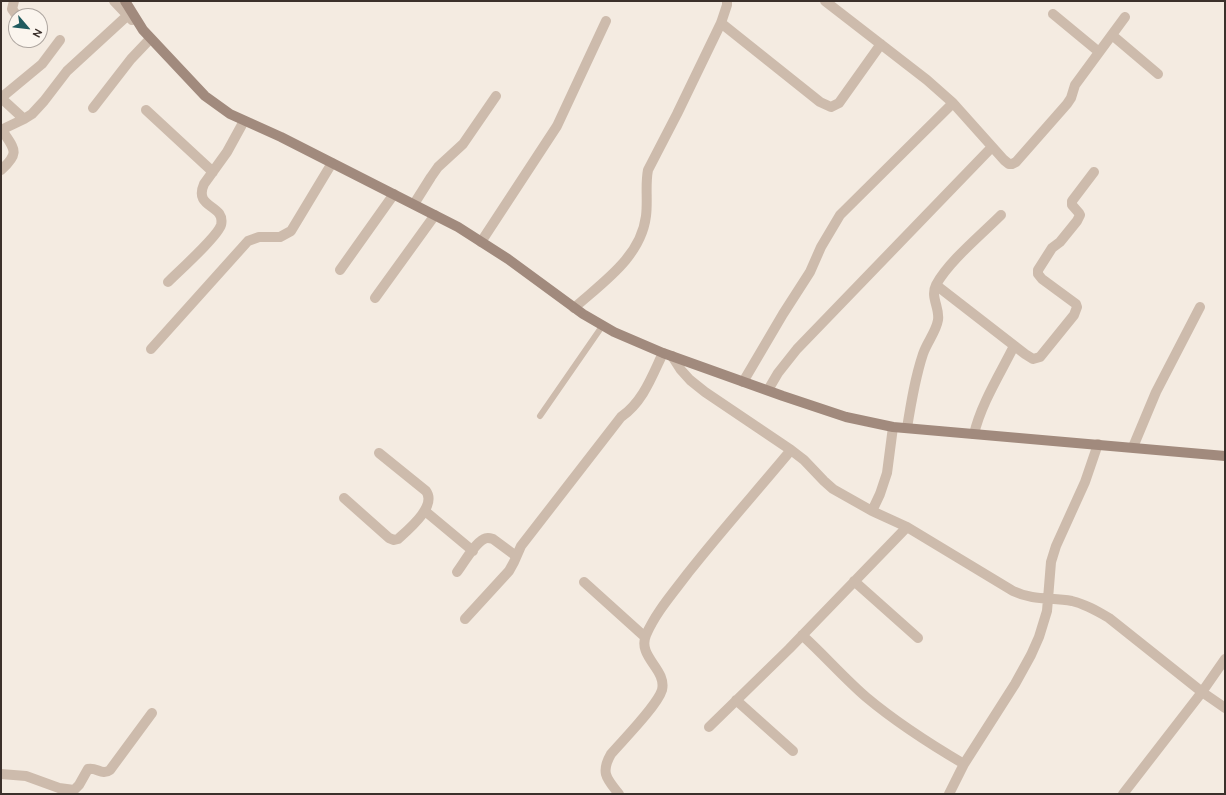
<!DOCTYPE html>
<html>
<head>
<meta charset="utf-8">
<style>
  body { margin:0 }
  #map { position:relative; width:1226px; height:795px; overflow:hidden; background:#f4ebe1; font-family:Ubuntu,sans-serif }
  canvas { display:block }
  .frame { position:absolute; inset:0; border:2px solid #3b302b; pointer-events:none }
  .north { position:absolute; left:8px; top:8px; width:40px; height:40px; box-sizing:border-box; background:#fbf5ee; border:1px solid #aea6a0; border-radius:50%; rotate:118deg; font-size:11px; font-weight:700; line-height:16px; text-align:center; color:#3b302b }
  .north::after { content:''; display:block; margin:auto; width:14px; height:18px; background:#1f5a5e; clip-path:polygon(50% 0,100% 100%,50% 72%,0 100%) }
</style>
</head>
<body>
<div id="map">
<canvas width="1226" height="795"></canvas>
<div class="frame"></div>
<div class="north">N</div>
</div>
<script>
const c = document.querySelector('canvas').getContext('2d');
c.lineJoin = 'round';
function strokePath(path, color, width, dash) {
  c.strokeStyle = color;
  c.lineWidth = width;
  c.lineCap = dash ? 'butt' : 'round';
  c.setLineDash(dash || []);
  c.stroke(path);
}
const service = new Path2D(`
  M540,416L603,325`);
const minor = new Path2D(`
  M14,1L12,9L17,16
  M114,1L132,20
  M825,1L927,80L953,103L1004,160L1009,164H1012L1016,162L1067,104L1071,98L1075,85L1125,17
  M1053,14L1099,52
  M721,23L820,102L831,107L839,103L881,44
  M1112,35L1158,74
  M1,98L42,64L60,40
  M1,98L24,119
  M93,108L131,59L150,39
  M146,110L213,172
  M1,130L24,119L32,114L44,101L67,71L128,15
  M1,170C21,152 14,149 2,130
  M414,204L431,177L438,167L463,144L496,96
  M481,242L557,126L606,21
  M340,270L394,194
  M168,282C178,272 218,236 221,225C226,204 193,209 204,184L227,152L244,121
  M936,285L1025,354L1033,359L1040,357L1074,315L1077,307L1076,304L1042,279L1038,274V270L1052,248L1060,242L1077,221L1080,215L1079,213L1072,205V201L1094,172
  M375,298L435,215
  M574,308C603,282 641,257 646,216C648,200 645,185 648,170L677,114L721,23L727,5V1
  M151,349L248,241L259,237H280L291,231L332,163
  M672,356L681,370L690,380L705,392L791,450L804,460L824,481L833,489L872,511L907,527L1013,591C1034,601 1051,597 1072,601C1085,604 1097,611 1109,618L1202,692L1225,708
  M743,382L783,314L810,272L821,247L840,215L953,103
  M768,390L778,373L797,349L992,147
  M907,428C911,403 915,378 923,354C927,342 936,332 938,320C940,308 930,297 936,285C948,262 982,234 1001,215
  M974,434C981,404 1000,374 1014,346
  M1133,447L1156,392L1200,307
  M344,498L389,538L394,540L398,539C409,529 437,506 426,491L379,453
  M425,511L473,551
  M872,511L880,494L887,473L893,427
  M457,572C464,563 474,544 484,539C487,537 490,538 493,539L516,556
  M854,581L918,638
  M584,582L645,637
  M465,619L509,571L514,562L521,546L621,417C643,402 652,376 663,353
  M802,635C824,655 844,678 866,697C897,723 930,744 964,764
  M736,700L793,751
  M709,727L789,649L907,527
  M1,774L26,776L59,788L74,790L79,785L88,769C97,767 102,776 110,770L152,713
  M619,794C607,779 600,773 611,754C623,740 657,706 662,690C667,669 637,657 646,635C656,612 673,593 688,573C721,531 757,491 791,450
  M949,794L964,764L1015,684L1031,655L1039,637L1047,611L1051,562L1056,546L1085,482L1098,444
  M1123,794L1202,692L1225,659`);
const secondary = new Path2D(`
  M125,1L143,30L205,96L230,114L281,137L458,227L508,259L583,314L614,332L663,353L783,396L846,417L893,427L1225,456`);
strokePath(service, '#cdbbac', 6);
strokePath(minor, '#cdbbac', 10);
strokePath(secondary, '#a18a7d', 10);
</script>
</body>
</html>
